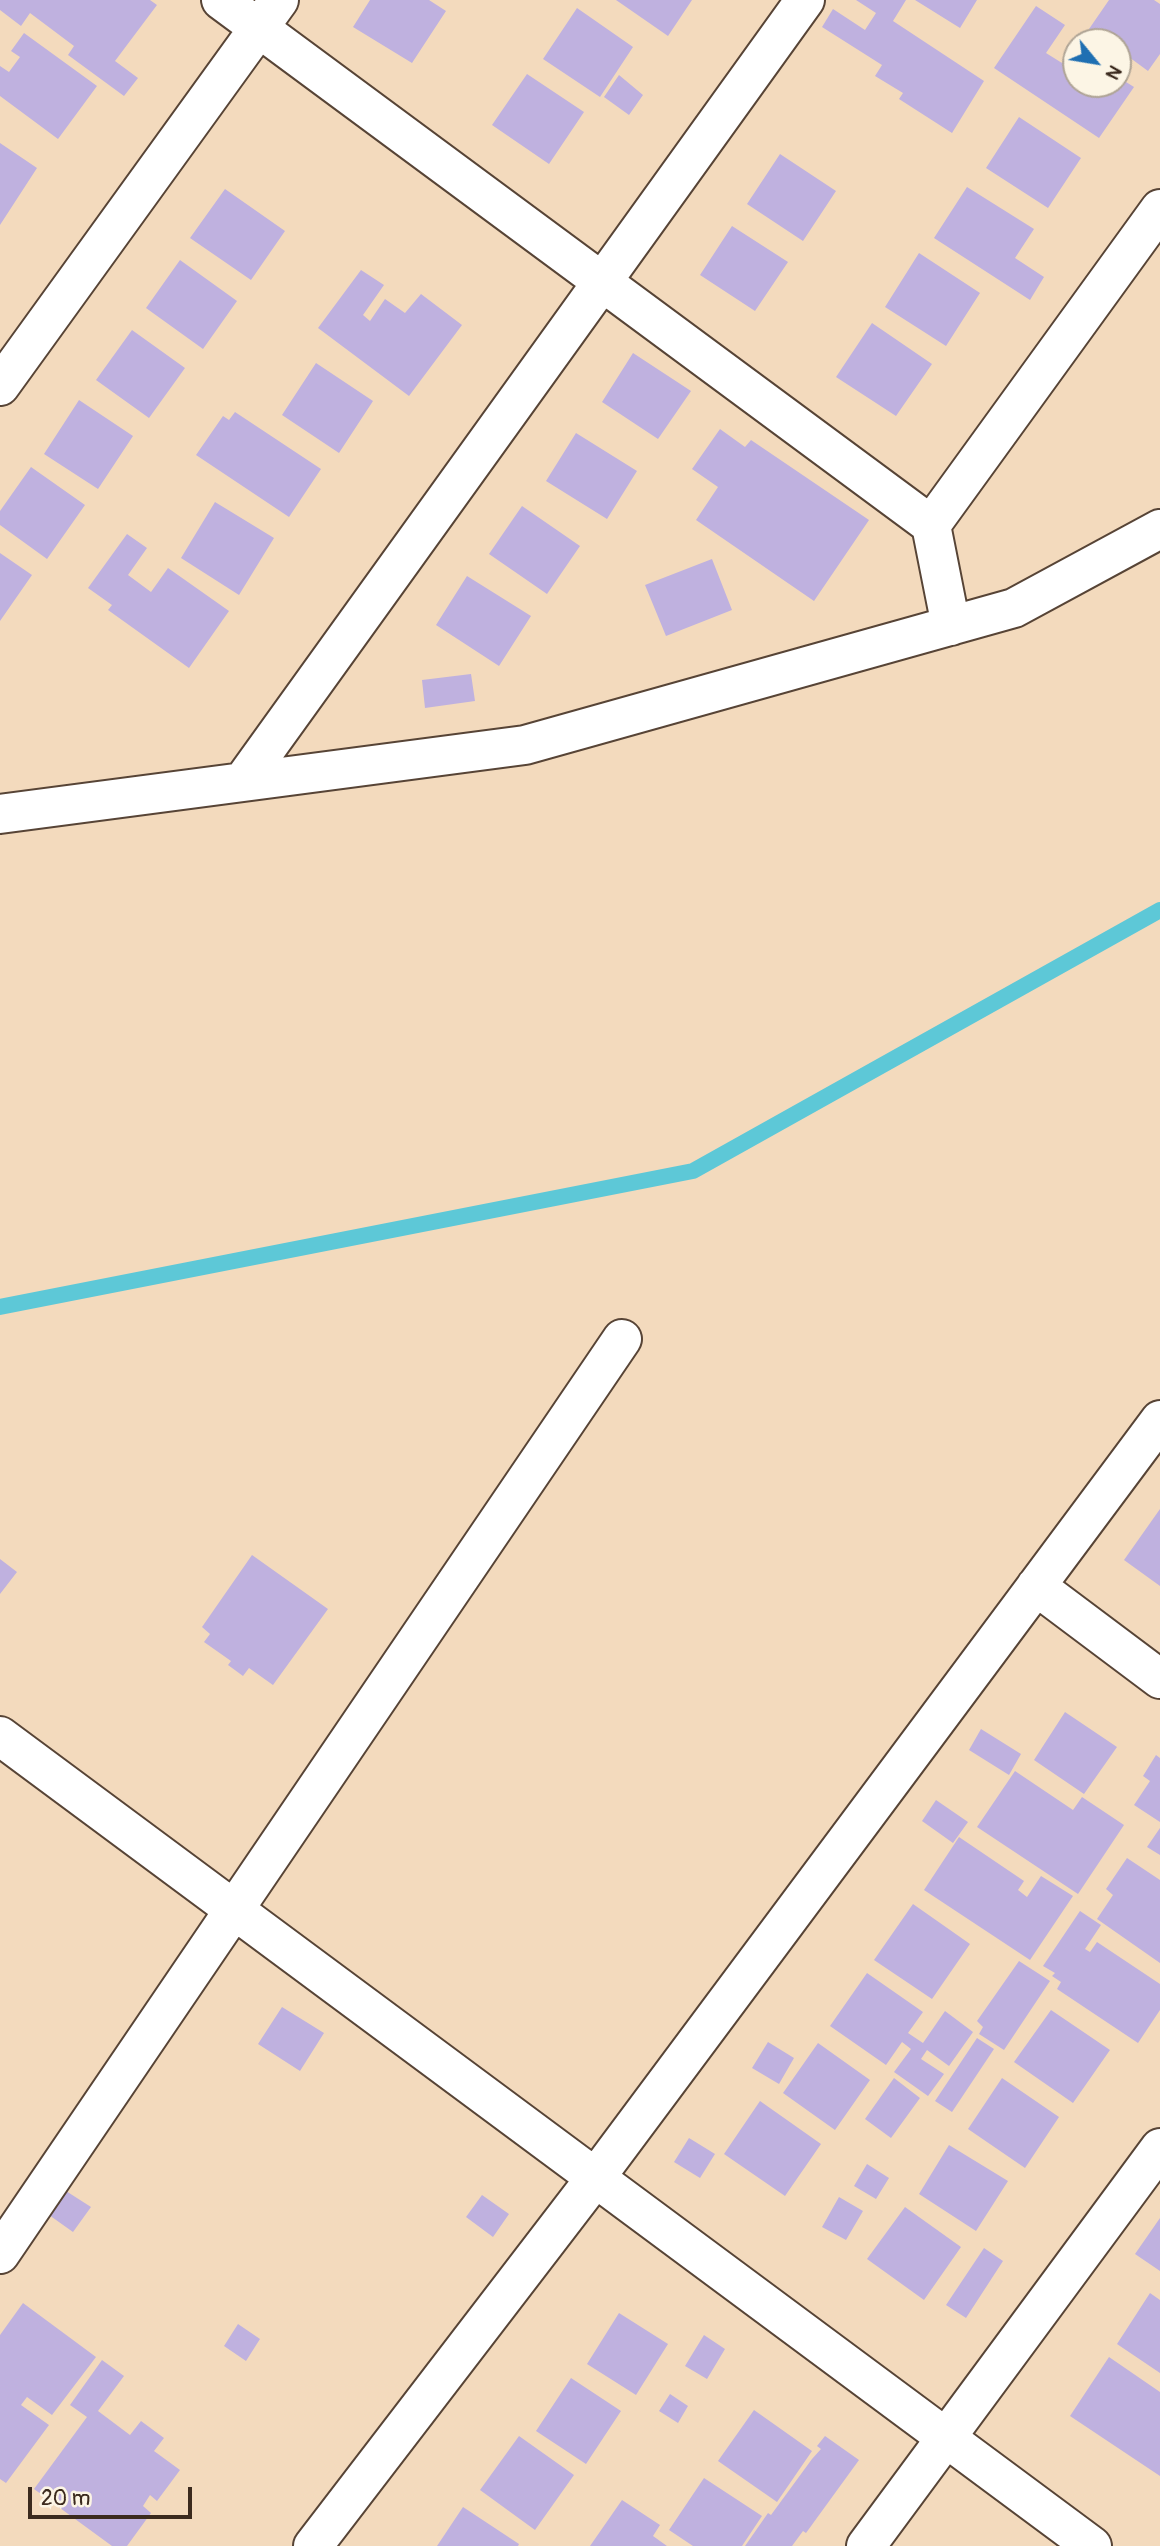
<!DOCTYPE html>
<html>
<head>
<meta charset="utf-8">
<style>
  body { margin:0 }
  #map { position:relative; width:1160px; height:2546px; overflow:hidden; background:#f3dabd; font-family:Pangolin,sans-serif }
  canvas { display:block }
  .north { position:absolute; left:1062px; top:28px; width:70px; height:70px; box-sizing:border-box; background:#fcf5e5; border:2px solid #afa495; border-radius:50%; rotate:120deg; font-size:19px; font-weight:700; line-height:28px; text-align:center; color:#3b2a1e }
  .north::after { content:''; display:block; margin:auto; width:24px; height:32px; background:#1f6fb2; clip-path:polygon(50% 0,100% 100%,50% 72%,0 100%) }
  .scale { position:absolute; left:28px; top:2487px; width:164px; height:32px; box-sizing:border-box; border:4px solid #3b2a1e; border-top:0; padding-left:9px; font-size:21px; line-height:24px; white-space:nowrap; color:#3b2a1e; -webkit-text-stroke:5px #fcf5e5; paint-order:stroke }
</style>
</head>
<body>
<div id="map">
<canvas width="1160" height="2546"></canvas>
<div class="north">N</div>
<div class="scale">20 m</div>
</div>
<script>
const c = document.querySelector('canvas').getContext('2d');
c.lineJoin = 'round';
function strokePath(path, color, width, dash) {
  c.strokeStyle = color;
  c.lineWidth = width;
  c.lineCap = dash ? 'butt' : 'round';
  c.setLineDash(dash || []);
  c.stroke(path);
}
function paint(path, color) {
  c.fillStyle = color;
  c.fill(path, 'evenodd');
}
const stream = new Path2D(`
  M0,1307L693,1171L1160,910`);
const building = new Path2D(`
  M0,0H150L157,5L115,61L138,78L124,96L68,55L74,46L30,13L21,26L0,10Z
  M370,0H429L446,11L412,63L353,27Z
  M616,0H692L668,36Z
  M856,0H906L893,21L984,81L952,133L899,99L903,93L875,76L882,65L822,27L833,9L865,30L876,13Z
  M915,0H977L960,28Z
  M1109,0H1154L1160,4V54L1148,71L1118,49V42H1107L1089,29Z
  M1036,6L1065,25L1046,53L1062,63L1073,47L1076,49V84H1118V77L1134,87L1099,138L994,68Z
  M577,8L633,47L600,97L543,59Z
  M24,33L97,86L58,139L0,96V66L9,72L20,57L11,51Z
  M527,74L584,112L549,164L492,125Z
  M619,75L643,95L629,115L604,97Z
  M1019,117L1081,158L1048,208L986,168Z
  M0,143L37,168L0,225Z
  M780,154L836,191L803,241L747,204Z
  M967,187L1034,229L1015,258L1044,277L1030,300L934,238Z
  M225,189L285,231L251,280L190,238Z
  M732,226L788,262L755,311L700,275Z
  M919,253L980,293L946,346L885,307Z
  M180,260L237,301L203,349L146,308Z
  M361,270L384,285L363,315L370,321L385,299L405,313L421,294L462,325L409,396L318,328Z
  M872,323L932,364L896,416L836,377Z
  M132,330L185,368L149,418L96,380Z
  M633,353L691,391L658,439L602,402Z
  M316,363L373,401L339,453L282,415Z
  M79,400L133,436L98,489L44,454Z
  M235,412L321,469L289,517L196,455L223,416L229,420Z
  M720,429L745,447L751,440L869,520L814,601L696,520L718,487L692,469Z
  M576,433L637,471L607,519L546,481Z
  M31,467L85,505L47,559L0,525V511Z
  M215,502L274,538L239,595L181,558Z
  M522,506L580,546L547,594L489,554Z
  M127,534L147,548L128,575L151,592L168,568L229,611L189,668L108,610L112,605L88,588Z
  M0,553L32,575L0,621Z
  M712,559L732,610L666,636L645,585Z
  M467,576L531,616L499,666L436,625Z
  M471,674L475,701L425,708L422,680Z
  M1160,1509V1586L1124,1560Z
  M252,1555L328,1609L273,1685L249,1668L243,1676L228,1665L231,1661L204,1642L210,1634L202,1627Z
  M0,1559L17,1572L0,1594Z
  M1065,1712L1117,1747L1084,1794L1034,1760Z
  M981,1729L1021,1754L1009,1775L969,1750Z
  M1156,1755L1160,1758V1822L1134,1805L1150,1781L1143,1776Z
  M1015,1771L1073,1810L1082,1797L1124,1825L1078,1894L977,1827Z
  M936,1800L968,1822L953,1843L922,1821Z
  M1160,1828V1855L1147,1847Z
  M959,1837L1024,1881L1018,1890L1027,1897L1041,1876L1073,1896L1030,1960L924,1890Z
  M1127,1858L1160,1880V1963L1097,1919L1113,1895L1106,1889Z
  M913,1904L970,1944L932,1999L874,1960Z
  M1080,1911L1101,1925L1085,1949L1090,1952L1097,1942L1160,1984V2010L1138,2043L1057,1989L1061,1982L1052,1976L1055,1973L1043,1966Z
  M1019,1961L1050,1981L1004,2050L979,2034L983,2027L977,2021Z
  M867,1973L923,2012L908,2033L923,2043L945,2011L973,2032L949,2066L927,2050L921,2059L944,2074L928,2096L894,2072L911,2049L902,2042L886,2065L830,2026Z
  M282,2007L324,2033L300,2071L258,2044Z
  M1051,2010L1110,2050L1073,2103L1014,2062Z
  M977,2038L994,2049L952,2112L935,2101Z
  M768,2042L794,2058L779,2084L752,2068Z
  M818,2043L870,2080L835,2130L783,2093Z
  M894,2078L920,2098L891,2138L865,2119Z
  M1002,2078L1059,2117L1025,2168L968,2129Z
  M760,2101L821,2144L785,2196L724,2154Z
  M689,2138L715,2154L700,2178L674,2162Z
  M949,2145L1008,2181L976,2231L919,2194Z
  M867,2164L889,2178L876,2199L854,2186Z
  M66,2191L91,2207L73,2232L49,2215Z
  M482,2195L509,2214L493,2237L466,2217Z
  M839,2197L863,2211L846,2240L822,2227Z
  M905,2207L961,2247L924,2300L867,2259Z
  M1160,2218V2271L1135,2254Z
  M984,2248L1003,2261L966,2318L946,2305Z
  M1150,2293L1160,2300V2373L1117,2344Z
  M23,2303L96,2357L52,2415L27,2397L21,2405L49,2425L6,2483L0,2479V2335Z
  M619,2313L668,2344L636,2395L587,2364Z
  M238,2324L260,2339L246,2361L224,2346Z
  M704,2335L725,2349L707,2379L685,2366Z
  M1109,2357L1160,2392V2476L1070,2416Z
  M102,2360L124,2376L98,2411L130,2435L141,2421L164,2438L154,2451L180,2470L157,2501L150,2495L143,2506L151,2513L127,2546H112L34,2489L87,2417L70,2405Z
  M571,2378L621,2411L586,2464L536,2431Z
  M670,2394L688,2406L678,2423L659,2411Z
  M754,2410L812,2451L777,2502L718,2461Z
  M519,2436L574,2475L535,2530L480,2490Z
  M825,2436L859,2460L806,2533L803,2531L792,2546H745L768,2513L771,2515L812,2459L821,2449L817,2446Z
  M704,2478L762,2516L742,2546H693L669,2530Z
  M622,2500L660,2525L653,2536L667,2546H590Z
  M463,2507L519,2544L518,2546H437Z`);
const minor = new Path2D(`
  M221,0L931,525L951,626
  M0,386L279,0
  M931,525L1160,209
  M243,781L805,0
  M0,814L525,745L1014,608L1160,529
  M1036,1586L1160,1679
  M0,1736L1092,2546
  M0,2254L622,1339
  M313,2546L596,2177L1160,1420
  M866,2546L1160,2148`);
strokePath(stream, '#5dc8d7', 16);
paint(building, '#bfb1df');
strokePath(minor, '#574436', 42);
strokePath(minor, '#fff', 38);
</script>
</body>
</html>
